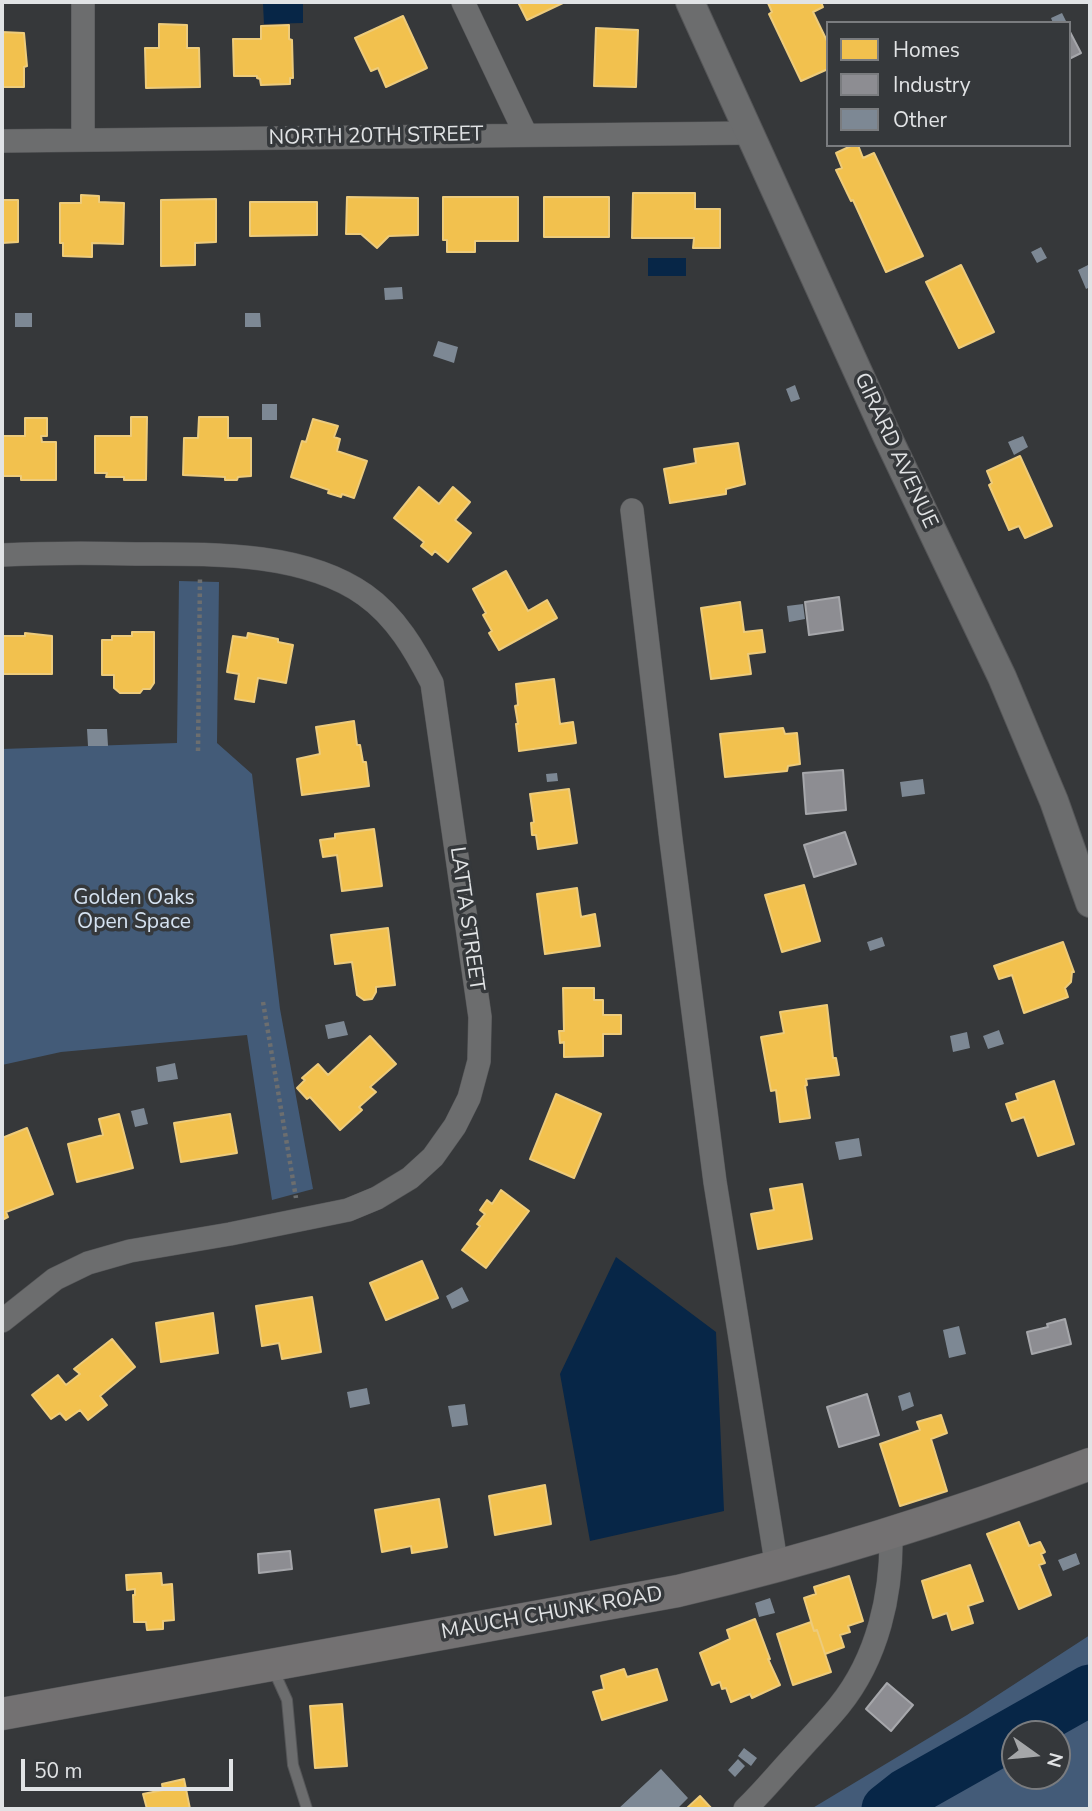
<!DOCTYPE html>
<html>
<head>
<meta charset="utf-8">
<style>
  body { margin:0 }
  #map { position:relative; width:1092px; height:1811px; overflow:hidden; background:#36383a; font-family:"Nunito Sans",sans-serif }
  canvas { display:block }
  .frame { position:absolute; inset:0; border:4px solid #e1e3e5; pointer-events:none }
  .legend { position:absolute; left:826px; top:21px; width:245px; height:126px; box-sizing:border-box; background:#35383b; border:2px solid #7a7c7f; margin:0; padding:9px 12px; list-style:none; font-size:21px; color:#e1e3e5 }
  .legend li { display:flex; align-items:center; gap:14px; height:35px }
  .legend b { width:35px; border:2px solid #7a7c7f }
  .north { position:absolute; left:1001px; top:1720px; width:70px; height:70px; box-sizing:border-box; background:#35383b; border:2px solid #7a7c7f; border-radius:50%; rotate:105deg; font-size:19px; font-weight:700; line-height:28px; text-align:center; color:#e1e3e5 }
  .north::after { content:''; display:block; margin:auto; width:24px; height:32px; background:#a5a7a9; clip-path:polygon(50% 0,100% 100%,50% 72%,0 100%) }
  .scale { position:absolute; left:21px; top:1759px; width:212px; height:32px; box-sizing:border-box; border:4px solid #e1e3e5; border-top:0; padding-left:9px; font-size:21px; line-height:24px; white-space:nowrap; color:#e1e3e5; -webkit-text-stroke:5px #35383b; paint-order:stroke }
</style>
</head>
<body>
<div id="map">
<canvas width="1092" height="1811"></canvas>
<div class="frame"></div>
<ul class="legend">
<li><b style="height:19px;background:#f2c14e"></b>Homes</li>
<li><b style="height:19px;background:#8d8d92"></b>Industry</li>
<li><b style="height:19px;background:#7d8894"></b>Other</li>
</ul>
<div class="north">N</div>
<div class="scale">50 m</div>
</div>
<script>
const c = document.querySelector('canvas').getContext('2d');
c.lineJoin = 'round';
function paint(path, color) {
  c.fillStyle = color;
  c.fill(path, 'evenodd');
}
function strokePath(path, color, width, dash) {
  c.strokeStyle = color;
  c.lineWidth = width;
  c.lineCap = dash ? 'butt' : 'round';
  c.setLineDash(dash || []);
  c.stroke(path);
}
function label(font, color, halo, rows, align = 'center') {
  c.font = font + ' "Nunito Sans",sans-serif';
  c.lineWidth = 7;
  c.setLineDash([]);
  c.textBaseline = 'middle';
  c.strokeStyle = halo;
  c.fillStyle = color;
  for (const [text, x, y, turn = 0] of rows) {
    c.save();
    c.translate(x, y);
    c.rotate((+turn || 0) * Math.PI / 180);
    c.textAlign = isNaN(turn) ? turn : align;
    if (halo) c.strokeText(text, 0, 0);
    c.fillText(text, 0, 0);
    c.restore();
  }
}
const green = new Path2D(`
  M179,581L219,582L217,743L252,774L280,1009L313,1189L272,1200L247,1035L61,1052L2,1065V749L177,743Z
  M1090,1635V1809H811L967,1715ZM1015,1734H1057V1776H1015Z`);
const water = new Path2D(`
  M303,3V23L264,24L263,4Z
  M648,258H686V276H648Z
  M616,1257L716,1332L724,1511L590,1541L560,1374Z`);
const homes = new Path2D(`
  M518,2H565L527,20Z
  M771,2H821L823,7L813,12L828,43V69L801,81L769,14L772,12L768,3Z
  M403,16L427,68L386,87L378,68L371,71L355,38Z
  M159,24L187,25V48H199L200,87L146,88L145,48H159Z
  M289,25V39L292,40L293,78H290V84L261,85L260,79L257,78V76H234L233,39H261V26Z
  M596,28L638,30L636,87L594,86Z
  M2,32L24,33L27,66L24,67V87H2Z
  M853,145H858L863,158L874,153L923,256L886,272L853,200L851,201L836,170L842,168L836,153Z
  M633,193H695V209H720V248H693L694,238H632Z
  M81,195L99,196V202L124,203L123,244L92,243V257L63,256V243H60V203H81Z
  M347,197L418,198V235L389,236L377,248L361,234H346Z
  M443,197H518V241H475V252H447V240H443Z
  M544,197H609V237H544Z
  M216,199V242L195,243V265L161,266V200Z
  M2,200H18V242L2,243Z
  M250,202H317V235L250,236Z
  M961,265L994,332L959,348L926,282Z
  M131,417H147L146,480H124V477H106L107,473H95V436H131Z
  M199,417H228V438H251V476L238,477L237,480H225V477L183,475L184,438H198Z
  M25,418H47V436H41L42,442H56V480H21V476H2V436H25Z
  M313,419L338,426L334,437L340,439L337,451L367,461L354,498L342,494L341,497L328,493L329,490L291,477L302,441L306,442Z
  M738,443L745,484L726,489V494L670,503L664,469L696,463L694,449Z
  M1020,456L1052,526L1025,538L1019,526L1009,530L989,485L992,483L987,471Z
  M419,487L439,504L453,487L470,502L455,520L471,533L448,562L435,551L432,555L421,546L424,542L394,518Z
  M506,571L528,611L547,600L557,618L499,650L489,633L492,631L483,615L486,613L473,589Z
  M740,602L744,632L762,630L765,652L748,654L751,674L711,679L701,608Z
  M132,632H154V683L150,689H143L140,693H120L114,688V675H102V640H112V636H132Z
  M25,633L52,636V674H2V636H25Z
  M248,633L278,639V642L293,645L286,683L258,678L254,702L235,699L239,674L227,672L233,636L247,638Z
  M554,679L560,724L573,722L576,743L519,751L516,724H518L515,706L518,705L516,684Z
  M354,721L357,745H360L363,762H366L369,786L302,795L297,759L320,754L316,727Z
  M783,728L785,734L797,733L800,764L788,766L787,771L725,777L720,734Z
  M569,789L577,843L538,849L536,835H532L531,823L534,822L530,794Z
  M374,829L382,886L342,891L337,855L323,857L320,840L335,838V834Z
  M804,885L820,941L782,952L765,895Z
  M577,888L581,917L595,914L600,946L545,954L537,894Z
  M388,928L395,985L376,987V992L372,999L364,1000L357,995L352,962L335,964L331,935Z
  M1063,942L1074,972H1072L1071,982L1065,988L1068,997L1024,1013L1012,975L999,979L994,966Z
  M563,988H594V1000H603V1015H621V1034H603V1056L564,1057V1042L560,1043L559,1031H564Z
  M827,1005L833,1058H836L839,1075L806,1079L807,1085L805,1086L810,1118L780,1122L776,1090L771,1091L761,1037L784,1033L780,1012Z
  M370,1036L396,1064L370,1087L376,1092L359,1107L362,1110L340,1130L310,1097L307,1099L297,1088L305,1080L302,1078L318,1064L328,1075Z
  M1054,1081L1074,1144L1038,1156L1024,1117L1012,1121L1006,1104L1018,1100L1016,1094Z
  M556,1094L601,1114L574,1178L530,1159Z
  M119,1114L133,1168L77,1182L68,1144L103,1135L99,1119Z
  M230,1114L237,1153L181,1162L174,1123Z
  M27,1128L53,1194L6,1212L8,1217L2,1220V1138Z
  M802,1184L812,1239L758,1249L751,1214L774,1210L770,1189Z
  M501,1190L529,1211L486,1268L462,1250L480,1226L477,1224L485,1214L480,1210L487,1200L492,1204Z
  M422,1261L438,1298L386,1320L370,1283Z
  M312,1297L321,1352L282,1359L279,1343L262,1346L256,1306Z
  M213,1313L218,1353L161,1362L156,1323Z
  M112,1339L135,1367L100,1396L107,1405L88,1420L80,1410L66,1420L60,1413L51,1419L32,1395L58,1375L66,1385L80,1374L74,1369Z
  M941,1415L947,1433L931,1439L947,1491L900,1506L880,1444L920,1430L917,1422Z
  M545,1485L551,1524L495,1535L489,1496Z
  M439,1499L447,1547L412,1553L411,1546L382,1552L375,1510Z
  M1019,1522L1029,1546L1040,1542L1045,1552L1041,1554L1045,1563L1039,1565L1051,1595L1019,1609L987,1534Z
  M970,1565L983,1601L968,1606L973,1623L952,1630L947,1613L933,1618L922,1581Z
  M161,1573L162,1585L172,1584L174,1620L163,1621V1629L147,1630L146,1622H134L133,1595H135V1589L127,1590L126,1575Z
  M849,1576L863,1621L848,1626L850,1632L840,1635L844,1647L825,1654L817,1630L814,1631L804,1598L816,1594L814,1587Z
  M755,1619L770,1659H768L780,1685L752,1698L750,1694L731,1702L726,1688L722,1689L720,1682L712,1685L700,1653L730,1639L727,1630Z
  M811,1622L814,1631L817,1630L831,1672L793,1685L777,1634Z
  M624,1669L627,1677L657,1669L667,1700L602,1720L593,1692L604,1689L601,1676Z
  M342,1704L347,1766L315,1768L310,1706Z
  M184,1779L190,1809H147L143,1794L163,1790L162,1784Z
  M700,1796L712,1809H686Z`);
const industry = new Path2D(`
  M1069,30L1081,53L1069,59Z
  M839,597L843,630L809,635L805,602Z
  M843,770L846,810L806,814L803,773Z
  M845,832L856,864L814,877L804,845Z
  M1065,1319L1071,1344L1032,1354L1027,1332L1048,1327L1047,1324Z
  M867,1394L879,1435L839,1447L827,1407Z
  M290,1551L292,1569L259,1573L258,1554Z
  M887,1683L913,1705L891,1731L866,1709Z`);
const river = new Path2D(`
  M887,1809L906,1794L1090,1690`);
const building = new Path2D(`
  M1062,13L1067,23H1053L1051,18Z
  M1041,247L1047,258L1037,263L1031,252Z
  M1088,265L1090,287L1086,289L1078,270Z
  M402,287L403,299L385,300L384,288Z
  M15,313H32V327H15Z
  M245,313H260L261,327H245Z
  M438,341L458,347L454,363L433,356Z
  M795,385L800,399L791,402L786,389Z
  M262,404H277V420H262Z
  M1023,436L1028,447L1014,455L1008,442Z
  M803,604L805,619L789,622L787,606Z
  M87,729H107L108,746H88Z
  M557,773L558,781L547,782L546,774Z
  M923,779L925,794L902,797L900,782Z
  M882,937L885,946L870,951L867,942Z
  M344,1021L348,1035L328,1039L325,1025Z
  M999,1030L1004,1044L988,1049L983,1036Z
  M967,1032L970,1048L953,1052L950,1036Z
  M175,1063L178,1079L158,1082L156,1067Z
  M144,1108L148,1124L135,1127L131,1111Z
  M859,1138L862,1156L839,1160L835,1142Z
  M462,1287L469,1301L452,1309L446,1296Z
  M959,1326L966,1354L949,1358L943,1330Z
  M367,1388L370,1404L350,1408L347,1392Z
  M910,1392L914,1406L902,1411L898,1396Z
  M465,1404L468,1425L452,1427L448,1406Z
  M1076,1553L1080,1564L1063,1571L1058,1560Z
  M770,1598L775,1613L759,1617L755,1603Z
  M744,1748L757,1758L751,1766L738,1756Z
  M738,1759L745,1766L735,1777L728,1770Z
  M661,1769L688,1798L677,1809H618Z`);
const path = new Path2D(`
  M198,751L200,577
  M263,1002L296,1198`);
const service = new Path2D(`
  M273,1669L287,1700L293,1765L307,1809`);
const minor = new Path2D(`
  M83,2V140
  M463,2L526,135
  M2,141L750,133
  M632,510L671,840L715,1182L777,1568
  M2,555C46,553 91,553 136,554C208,554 303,551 365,595C396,617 415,650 432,683L480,1017L479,1061L469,1098L455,1126L433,1157L410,1178L377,1198L348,1210L230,1234L130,1251L88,1263L55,1279L2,1321
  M745,1809C763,1792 779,1772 796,1754C810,1738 826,1722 839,1706C878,1658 892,1594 891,1534`);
const tertiary = new Path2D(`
  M690,2L888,438L1002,677L1054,801L1090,903`);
const secondary = new Path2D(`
  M2,1714L678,1591C819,1558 955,1515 1090,1464`);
const streetNames = [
  ["NORTH 20TH STREET",376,137,-1],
  ["GIRARD AVENUE",895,451,65],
  ["LATTA STREET",466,919,82],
  ["MAUCH CHUNK ROAD",552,1614,-10]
];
const parkNames = [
  ["Golden Oaks",134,899],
  ["Open Space",134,923]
];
paint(green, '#435b78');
paint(water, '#072647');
paint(homes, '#f2c14e');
strokePath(homes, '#edcb7b', 2);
paint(industry, '#8d8d92');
strokePath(industry, '#a6a7ab', 2);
strokePath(river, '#072647', 51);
paint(building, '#7d8894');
strokePath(service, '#555658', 12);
strokePath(minor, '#555658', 24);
strokePath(tertiary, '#555658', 30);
strokePath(secondary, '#555658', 33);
strokePath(path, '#6c6e6f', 4.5, [3.5, 3.5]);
strokePath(service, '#6c6d6e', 10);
strokePath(minor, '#6c6d6e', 23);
strokePath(tertiary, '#6c6d6e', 28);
strokePath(secondary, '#737172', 32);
label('21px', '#e1e3e5', '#35383b', streetNames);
label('21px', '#d5e2f1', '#35383b', parkNames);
</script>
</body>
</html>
